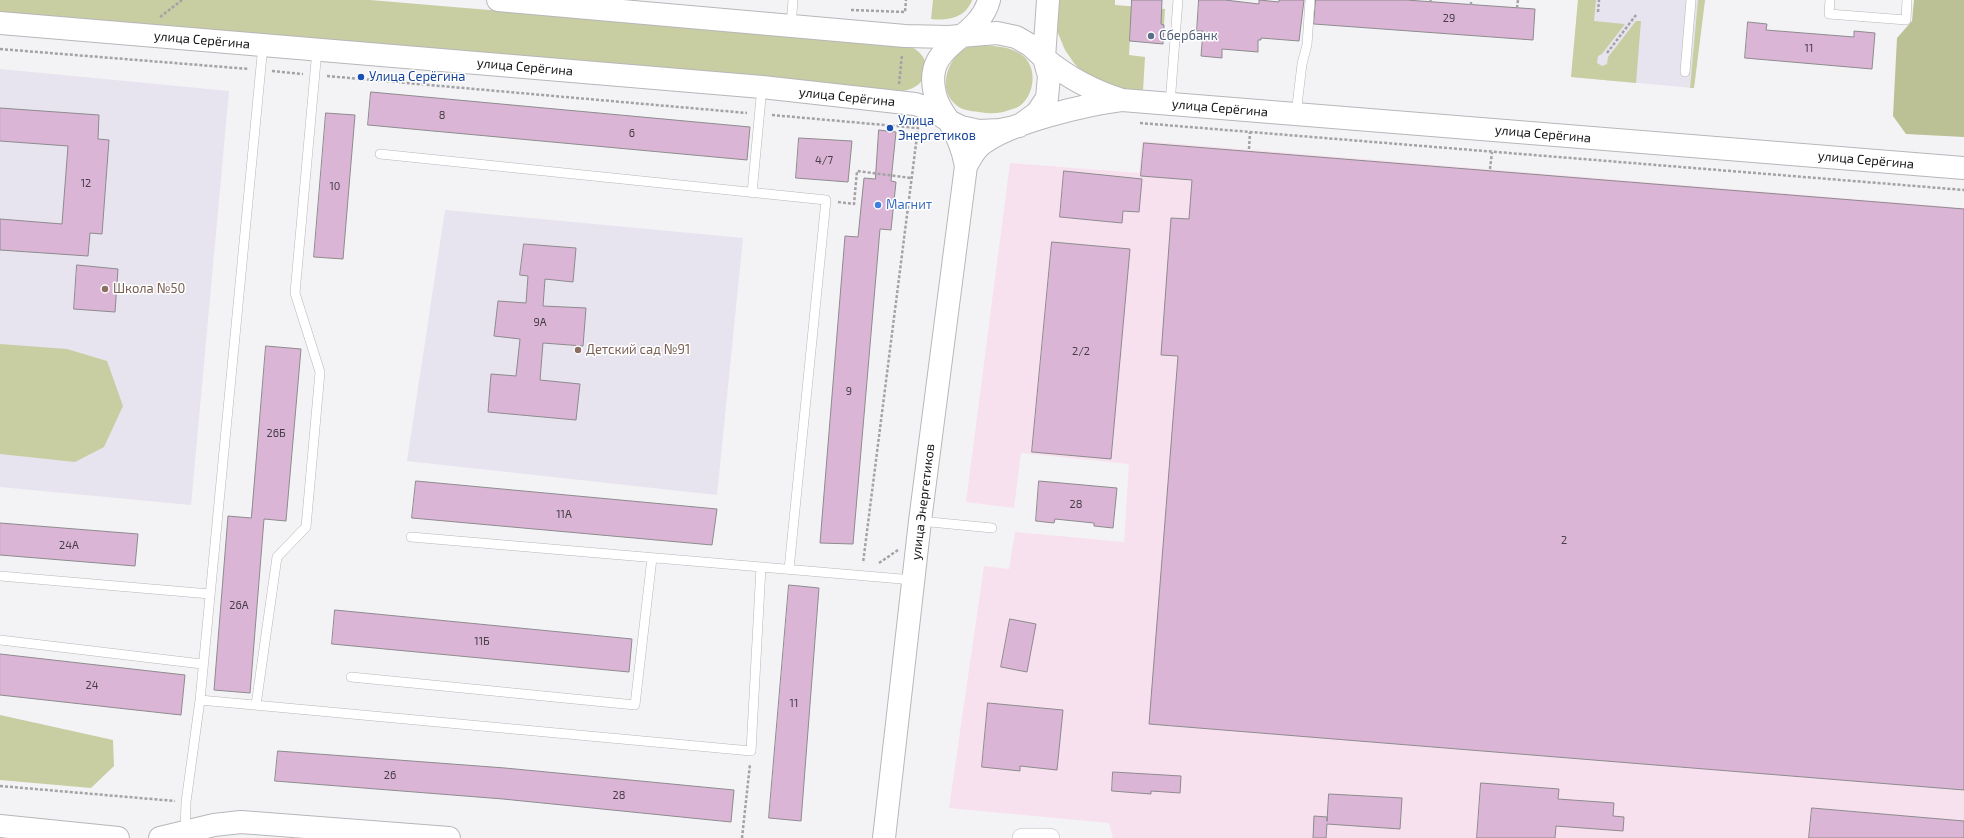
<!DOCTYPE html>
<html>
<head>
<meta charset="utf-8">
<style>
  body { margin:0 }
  canvas { display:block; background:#f3f2f5 }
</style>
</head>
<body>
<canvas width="1964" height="838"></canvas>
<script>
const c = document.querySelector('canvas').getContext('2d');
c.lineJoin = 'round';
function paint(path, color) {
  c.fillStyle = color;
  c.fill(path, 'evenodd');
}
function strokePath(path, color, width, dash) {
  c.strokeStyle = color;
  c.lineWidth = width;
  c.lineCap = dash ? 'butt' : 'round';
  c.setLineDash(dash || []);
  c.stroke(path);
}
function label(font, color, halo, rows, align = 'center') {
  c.font = font + ' "Exo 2",sans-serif';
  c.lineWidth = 3;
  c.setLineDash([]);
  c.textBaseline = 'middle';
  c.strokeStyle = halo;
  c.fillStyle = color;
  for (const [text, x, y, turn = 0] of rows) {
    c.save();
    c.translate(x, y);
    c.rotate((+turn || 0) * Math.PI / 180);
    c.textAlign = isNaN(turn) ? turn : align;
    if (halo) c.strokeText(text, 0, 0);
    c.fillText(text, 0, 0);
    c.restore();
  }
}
const built = new Path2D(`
  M1578,0H1705L1694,88L1571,77Z
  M0,69L229,91L191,505L0,487Z
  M445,210L743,238L717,495L407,461Z`);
const industrial = new Path2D(`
  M1142,141L1964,208V838H1113L1109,823L949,808L984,566L1009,569L1015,532L1124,542L1129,464L1021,453L1014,508L966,502L1010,163L1139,173Z`);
const green = new Path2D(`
  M0,0H370L906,45C935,53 932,88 902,91L0,14Z
  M933,0H972C966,18 947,21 931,19Z
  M1054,0H1115V5L1165,9L1164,25L1131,23L1129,55L1145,57L1143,91L1122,90L1084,74L1074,63L1065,50L1055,26Z
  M1578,0H1596L1594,21L1625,24L1602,54L1598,56L1597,63L1602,66L1607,64L1608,57L1636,21H1641L1636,83L1571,77Z
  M1698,0H1705L1694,88H1690Z
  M974,45C989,46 1006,45 1019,53C1037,63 1036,90 1023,103C1019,107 1014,109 1009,110C1000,114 989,114 979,112C970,111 960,110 954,103C935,85 952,49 974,45Z
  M0,344L67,349L107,361L123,406L104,447L75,462L0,454Z
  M0,715L113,740L114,766L91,788L0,780Z`);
const forest = new Path2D(`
  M1914,0H1964V137L1906,134L1893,116L1897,38L1912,21Z`);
const building = new Path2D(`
  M1132,0H1162L1161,24L1164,25L1163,44L1130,41Z
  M1199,0H1225L1259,4V0L1279,2V0H1304L1299,41L1261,38V40H1258V52L1222,49V58L1201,56L1203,31H1197Z
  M1316,0H1406L1535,9L1533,40L1314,24Z
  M1748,22L1767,24L1766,30L1854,37V31L1875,33L1872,69L1745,58Z
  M371,92L750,127L747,160L368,125Z
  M0,108L99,115L98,139L109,140L102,234L90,233L88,256L0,250V219L62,224L68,146L0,141Z
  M326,113L355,115L343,259L314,257Z
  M879,130L896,132L891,181L896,182L891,230L880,229L853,544L820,543L845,236L858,237L864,178L875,179Z
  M799,138L852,141L848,182L796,178Z
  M1144,143L1964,209V790L1149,724L1178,356L1161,355L1171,218L1189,219L1192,180L1141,176Z
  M1064,171L1142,179L1139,212L1123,211L1122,223L1060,217Z
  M1052,242L1130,249L1111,459L1032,452Z
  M524,244L576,248L573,282L545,279L543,306L586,308L583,346L543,343L540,380L580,384L576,420L488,412L491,374L516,376L520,339L494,336L498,301L526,303L528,276L520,275Z
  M77,265L118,269L115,312L74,309Z
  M266,346L301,349L286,521L264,519L250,693L214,690L228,516L251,518Z
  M416,481L717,509L712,545L412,518Z
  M1039,481L1117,488L1113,528L1094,526V523L1055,519L1054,523L1036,521Z
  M0,523L138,534L135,566L0,555Z
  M789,585L819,588L801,821L769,818Z
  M335,610L632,639L629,672L332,644Z
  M1010,619L1036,624L1027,672L1001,667Z
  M0,654L185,675L181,715L0,695Z
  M988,703L1063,710L1057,770L1020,766V771L982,767Z
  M278,751L505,768L734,790L731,822L503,799L275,781Z
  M1113,772L1181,776L1180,793L1151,791V794L1112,791Z
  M1481,783L1559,789L1558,799L1614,803L1613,816L1624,817L1623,831L1556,826L1555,838H1477Z
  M1329,794L1402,798L1400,829L1327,824L1326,838H1313L1314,816L1327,817V821Z
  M1812,808L1964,821V838H1809Z`);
const path = new Path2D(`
  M1430,2L1431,0
  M1471,5V0
  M1517,8L1518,0
  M851,10L905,12L906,0
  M1598,12L1599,0
  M160,17L182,0
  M0,49L249,69
  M1607,53L1636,15
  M272,71L303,74
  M327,76L747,113
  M899,84L902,55
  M772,115L918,128L863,563
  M1140,123L1964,190
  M1249,149L1250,132
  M1490,169L1492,152
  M838,202L854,204L857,171L911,178
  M879,563L898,550
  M0,786L175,801
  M742,838L750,764`);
const lane = new Path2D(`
  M1830,0L1829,14L1906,20L1907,0
  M791,27L793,0
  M1685,72L1691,0
  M1170,104L1178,0
  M1296,114L1302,64L1307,45L1310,0
  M380,154L826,200L789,569
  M752,193L762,87
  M920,521L992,528
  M411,537L913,580
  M0,576L210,594
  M0,640L202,664
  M351,677L635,705L652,558
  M200,700L751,751L761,567
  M256,705L277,557L306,527L320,372L295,293L317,50
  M185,833L186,802L200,700L263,45`);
const street = new Path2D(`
  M1022,838H1050`);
const secondary = new Path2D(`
  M1048,0L1044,58C1067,77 1093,91 1122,100L1964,168
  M0,23L762,87L915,104L931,109L949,121L961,127L979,131L1000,130L1019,126L1037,113L1047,98L1049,76L1044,58L1030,45L1016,37L997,33L948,37L905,36L498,0
  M966,166C971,158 974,150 982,144C1011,122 1084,105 1121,100
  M0,826L118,838
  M160,838L214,825L241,822L449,838
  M884,838L920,521L966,166C963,150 958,136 949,121C943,112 937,105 935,94C922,42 978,42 989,0`);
const markers = [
  [1151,36,4,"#5c6f8a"],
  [361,77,4,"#1a4fb4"],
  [890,128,4,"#1a4fb4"],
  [878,205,4,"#3f7fe0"],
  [105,289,4,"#8d6e63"],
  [578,350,4,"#8d6e63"]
];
const numberNames = [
  ["29",1449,18],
  ["11",1809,48],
  ["8",442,115],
  ["6",632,133],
  ["4/7",824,160],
  ["12",86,183],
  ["10",335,186],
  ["9А",540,322],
  ["2/2",1081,351],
  ["9",849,391],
  ["26Б",276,433],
  ["28",1076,504],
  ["11А",564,514],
  ["2",1564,540],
  ["24А",69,545],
  ["26А",239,605],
  ["11Б",482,641],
  ["24",92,685],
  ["11",794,703],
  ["26",390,775],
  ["28",619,795]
];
const serviceNames = [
  ["Сбербанк",1159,36]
];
const streetNames = [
  ["улица Серёгина",202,40,5],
  ["улица Серёгина",525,67,5],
  ["улица Серёгина",847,97,6],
  ["улица Серёгина",1220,108,5],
  ["улица Серёгина",1543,134,5],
  ["улица Серёгина",1866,160,5],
  ["улица Энергетиков",923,502,-83]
];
const transitNames = [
  ["Улица Серёгина",369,77],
  ["Улица",898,121],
  ["Энергетиков",898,136]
];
const shopNames = [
  ["Магнит",886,205]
];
const educationNames = [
  ["Школа №50",113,289],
  ["Детский сад №91",586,350]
];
paint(built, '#e7e4ef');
paint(industrial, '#f8e1ee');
paint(green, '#c8cea2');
paint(forest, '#bbc194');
paint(building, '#dbb5d6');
strokePath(building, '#8d8b8d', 1);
strokePath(lane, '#b7b6b9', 10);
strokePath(street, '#b7b6b9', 20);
strokePath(secondary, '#b7b6b9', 24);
strokePath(path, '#a3a2a5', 2.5, [3, 2]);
strokePath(lane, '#fff', 9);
strokePath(street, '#fff', 19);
strokePath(secondary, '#fff', 22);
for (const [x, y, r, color] of markers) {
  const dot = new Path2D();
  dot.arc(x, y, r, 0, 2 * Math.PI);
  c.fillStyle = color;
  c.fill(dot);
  strokePath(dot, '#fff', 1.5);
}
label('11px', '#463d46', null, numberNames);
label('13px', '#4e5e75', '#fff', serviceNames, 'left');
label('13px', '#151516', '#fff', streetNames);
label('13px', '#164399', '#fff', transitNames, 'left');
label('13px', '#366cbe', '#fff', shopNames, 'left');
label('13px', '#785e54', '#fff', educationNames, 'left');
</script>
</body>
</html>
